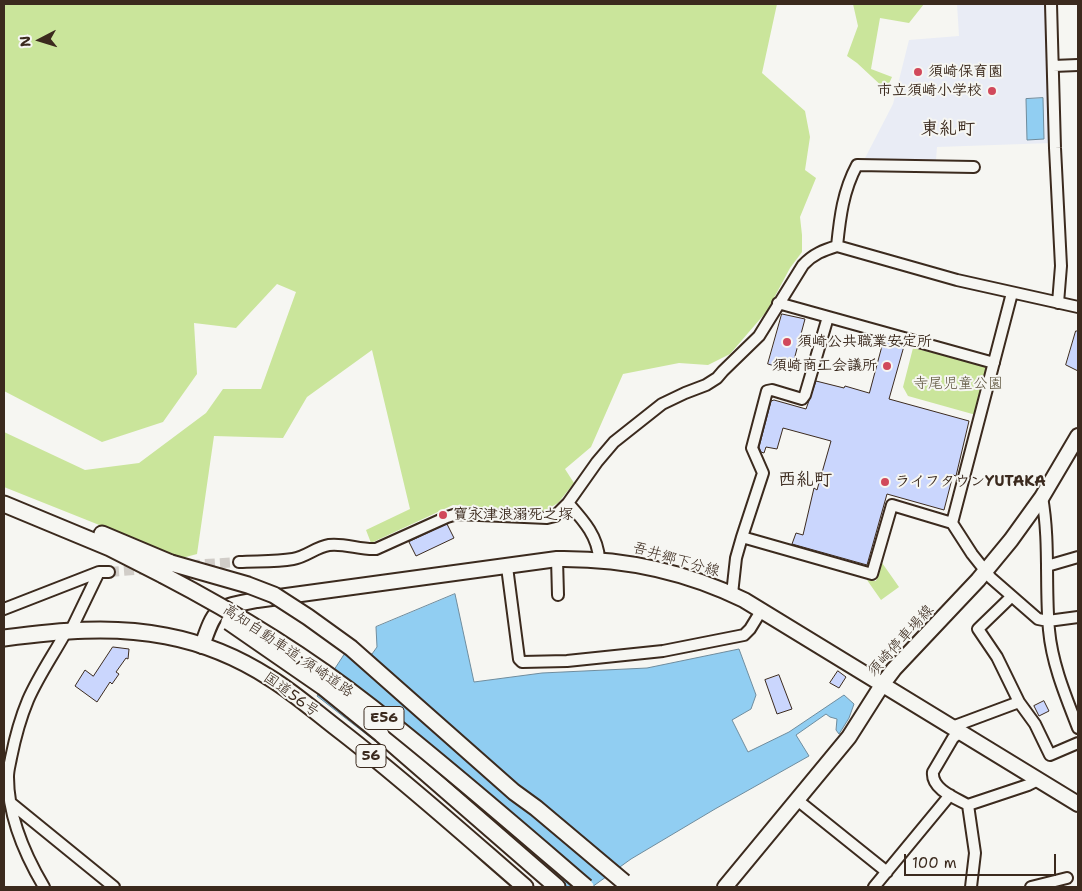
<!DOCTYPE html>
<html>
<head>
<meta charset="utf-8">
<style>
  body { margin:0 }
  #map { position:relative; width:1082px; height:891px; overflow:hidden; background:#f6f6f2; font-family:"Shantell Sans",sans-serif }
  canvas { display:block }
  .frame { position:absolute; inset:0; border:5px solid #3b2a1e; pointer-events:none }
  .north { position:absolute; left:15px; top:15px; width:50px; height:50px; -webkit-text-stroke:4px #f6f6f2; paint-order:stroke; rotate:265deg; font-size:14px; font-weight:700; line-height:20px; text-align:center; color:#3b2a1e }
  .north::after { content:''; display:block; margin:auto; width:18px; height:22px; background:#3b2a1e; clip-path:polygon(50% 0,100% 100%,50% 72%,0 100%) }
  .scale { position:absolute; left:904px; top:854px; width:152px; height:22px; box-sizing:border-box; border:2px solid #3b2a1e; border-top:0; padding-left:6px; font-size:15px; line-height:18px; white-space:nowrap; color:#3b2a1e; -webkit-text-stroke:4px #f6f6f2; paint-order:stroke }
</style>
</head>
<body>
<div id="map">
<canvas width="1082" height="891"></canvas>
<div class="frame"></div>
<div class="north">N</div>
<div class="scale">100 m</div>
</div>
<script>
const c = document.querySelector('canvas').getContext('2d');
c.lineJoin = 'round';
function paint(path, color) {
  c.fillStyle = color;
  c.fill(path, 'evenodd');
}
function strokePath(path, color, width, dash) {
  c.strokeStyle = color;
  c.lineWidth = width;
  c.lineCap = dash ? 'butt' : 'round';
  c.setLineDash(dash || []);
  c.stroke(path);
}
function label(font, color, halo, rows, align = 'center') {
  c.font = font + ' "Shantell Sans","Klee One",sans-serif';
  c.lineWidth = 4;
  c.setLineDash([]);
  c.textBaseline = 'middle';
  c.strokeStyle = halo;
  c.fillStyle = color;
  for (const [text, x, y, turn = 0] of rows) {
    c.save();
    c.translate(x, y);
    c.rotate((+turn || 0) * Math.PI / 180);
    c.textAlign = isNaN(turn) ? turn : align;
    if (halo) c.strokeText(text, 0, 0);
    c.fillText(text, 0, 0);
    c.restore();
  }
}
const built = new Path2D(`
  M957,4H1046L1052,143L937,147L936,160L863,162L893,104L909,40L959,36Z`);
const green = new Path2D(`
  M4,4H777L762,73L805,111L810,137L805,170L816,178L800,217L802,235V252L790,268L767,311L730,354L708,365L679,363L623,374L591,447L565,469L574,483L558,503L544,511L453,505L371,543L366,530L410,509L372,350L307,397L283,438L214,436L197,554L182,558L4,487V432L85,470L139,463L206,413L223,389H261L296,292L277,284L236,328L194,323L197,374L163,422L102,442L4,391Z
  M853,4H924L909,23L880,18L871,69L892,77L886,90L857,63L847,56L858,26Z
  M913,348L984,365L986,370L976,415L908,396L903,387Z
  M880,560L899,587L881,600L867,580L876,581Z`);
const water = new Path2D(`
  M1043,98L1044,139L1027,140L1026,99Z
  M455,594L474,682L542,673L647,668L739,649L756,695L751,709L732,720L748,752L789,732L844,695L854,704L849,718L839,734L836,730L837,719L830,717L826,714L796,735L809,756L715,809L631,859L592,887H563L317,696L345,653L372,654L377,647L376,627Z`);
const building = new Path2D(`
  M782,314L805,319L791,371L768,364Z
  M1076,331H1078V371L1066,365Z
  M884,340L904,346L889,399L969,421L956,476L953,475L944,510L887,494L867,565L792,544L796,533L803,535L814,488L817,490L831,441L783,428L777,449L766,447L764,453L761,452L759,447L771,401L774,400L806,409L816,381L844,388L845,386L869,393Z
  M447,524L454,538L416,556L409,542Z
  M113,647L129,649L128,659L126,658L116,672L119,674L112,684L110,682L97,702L75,686L85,670L93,676Z
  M838,671L846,677L839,688L830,683Z
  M779,675L792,709L777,714L765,680Z
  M1044,701L1049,711L1039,716L1034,706Z`);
const minorTunnel = new Path2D(`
  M190,565L239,562
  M109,572L148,569`);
const minor = new Path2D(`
  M1051,4L1055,148L1061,266L1058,303
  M1053,66L1078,65
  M837,246C840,217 843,191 857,165L974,167
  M778,303L994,363
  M1042,497C1050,541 1045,586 1049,630C1052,664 1066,697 1078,728
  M568,503C583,520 598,536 599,559
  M952,523L1012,293
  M742,537L872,574L892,505L952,523L972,554L991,578L1038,619L1048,621L1078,617
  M557,559L558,595
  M239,562C257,561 276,562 293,559C306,557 316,547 329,545C345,543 360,550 376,549L447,517L457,514L547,518L555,516L568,503L597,462L614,442L662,404L685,393L706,385L717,378L723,371L759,336L803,265C813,254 824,250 837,246L957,280L1078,307
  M1047,566L1078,557
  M507,567L519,659L522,662L567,661L663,651L744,635L750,629L761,611
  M732,594L736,558L742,537L763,473L752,448L767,391L772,390L802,399L805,395L828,317
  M1011,597L978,629L997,657L1019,702L1035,724L1050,755L1078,743
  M4,609L99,572H109
  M71,630L99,572
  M952,727L1019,702
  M959,733L953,738L933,772C931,789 955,798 968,805L975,853L971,887
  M796,799L887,872
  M12,804L114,887
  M968,805L1028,785L1038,780
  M44,887C25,855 8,816 8,777C8,770 10,764 11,758C15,738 20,719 28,700C39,675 54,654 67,630
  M874,887L950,795
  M1031,887L1067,878`);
const major = new Path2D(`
  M202,646C216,605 217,608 257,600L557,559C623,558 685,571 744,600L1078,804
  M725,887L849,737L882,685L894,669L978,580L1011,540L1042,497L1078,436`);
const highway = new Path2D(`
  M4,504L110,548L163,575
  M102,534L171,563
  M4,638C59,631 110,625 166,636C203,643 239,658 270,678C296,694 319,715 343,733C406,782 465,835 525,887
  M381,734L557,887`);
const highwayBridge = new Path2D(`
  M171,563L248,585L274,595L308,617L351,648L514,792L536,808L624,882
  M163,575C236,613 306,656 371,707C445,765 515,826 586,887
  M229,622L323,687L381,734`);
const markers = [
  [918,72,5,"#d1495b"],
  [992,91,5,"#d1495b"],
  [787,342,5,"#d1495b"],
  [887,366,5,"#d1495b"],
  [885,482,5,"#d1495b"],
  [443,515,5,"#d1495b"]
];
const shields = [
  [384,718,40],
  [371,756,30]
];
const shieldNames = [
  ["E56",384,718],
  ["56",371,756]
];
const poiNames = [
  ["須崎保育園",928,72],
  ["市立須崎小学校",982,91,"right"],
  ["須崎公共職業安定所",797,342],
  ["須崎商工会議所",877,366,"right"],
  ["ライフタウンYUTAKA",895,482],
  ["寶永津浪溺死之塚",453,515]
];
const parkNames = [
  ["寺尾児童公園",958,384]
];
const streetNames = [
  ["吾井郷下分線",676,560,16],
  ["須崎停車場線",901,641,-48],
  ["高知自動車道;須崎道路",288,651,34],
  ["国道56号",291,695,36]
];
const quarterNames = [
  ["東糺町",948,129],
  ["西糺町",805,480]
];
paint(built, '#e9ecf5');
paint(green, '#cae59b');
paint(water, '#91cef2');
strokePath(water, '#6f8c9d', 1);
paint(building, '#cad6fd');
strokePath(building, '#3b2a1e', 1);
strokePath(minorTunnel, '#d1cdc8', 10, [10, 5]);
strokePath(minor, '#3b2a1e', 14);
strokePath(major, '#3b2a1e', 18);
strokePath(highway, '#3b2a1e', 19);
strokePath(minor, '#f6f6f2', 10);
strokePath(major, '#f6f6f2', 14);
strokePath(highway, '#f6f6f2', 15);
strokePath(highwayBridge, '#3b2a1e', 19, []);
strokePath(highwayBridge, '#f6f6f2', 15);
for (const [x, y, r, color] of markers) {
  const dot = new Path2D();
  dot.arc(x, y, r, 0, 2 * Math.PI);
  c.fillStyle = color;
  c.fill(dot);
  strokePath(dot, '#f6f6f2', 2);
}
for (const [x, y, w] of shields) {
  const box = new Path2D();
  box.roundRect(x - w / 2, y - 11.5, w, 23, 4);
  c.fillStyle = '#f6f6f2';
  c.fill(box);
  strokePath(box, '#3b2a1e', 1);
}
label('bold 14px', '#3b2a1e', null, shieldNames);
label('bold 15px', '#3b2a1e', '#f6f6f2', poiNames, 'left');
label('15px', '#584f37', '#f6f6f2', parkNames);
label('15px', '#3b2a1e', '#f6f6f2', streetNames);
label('bold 18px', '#3b2a1e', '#f6f6f2', quarterNames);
</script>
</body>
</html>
